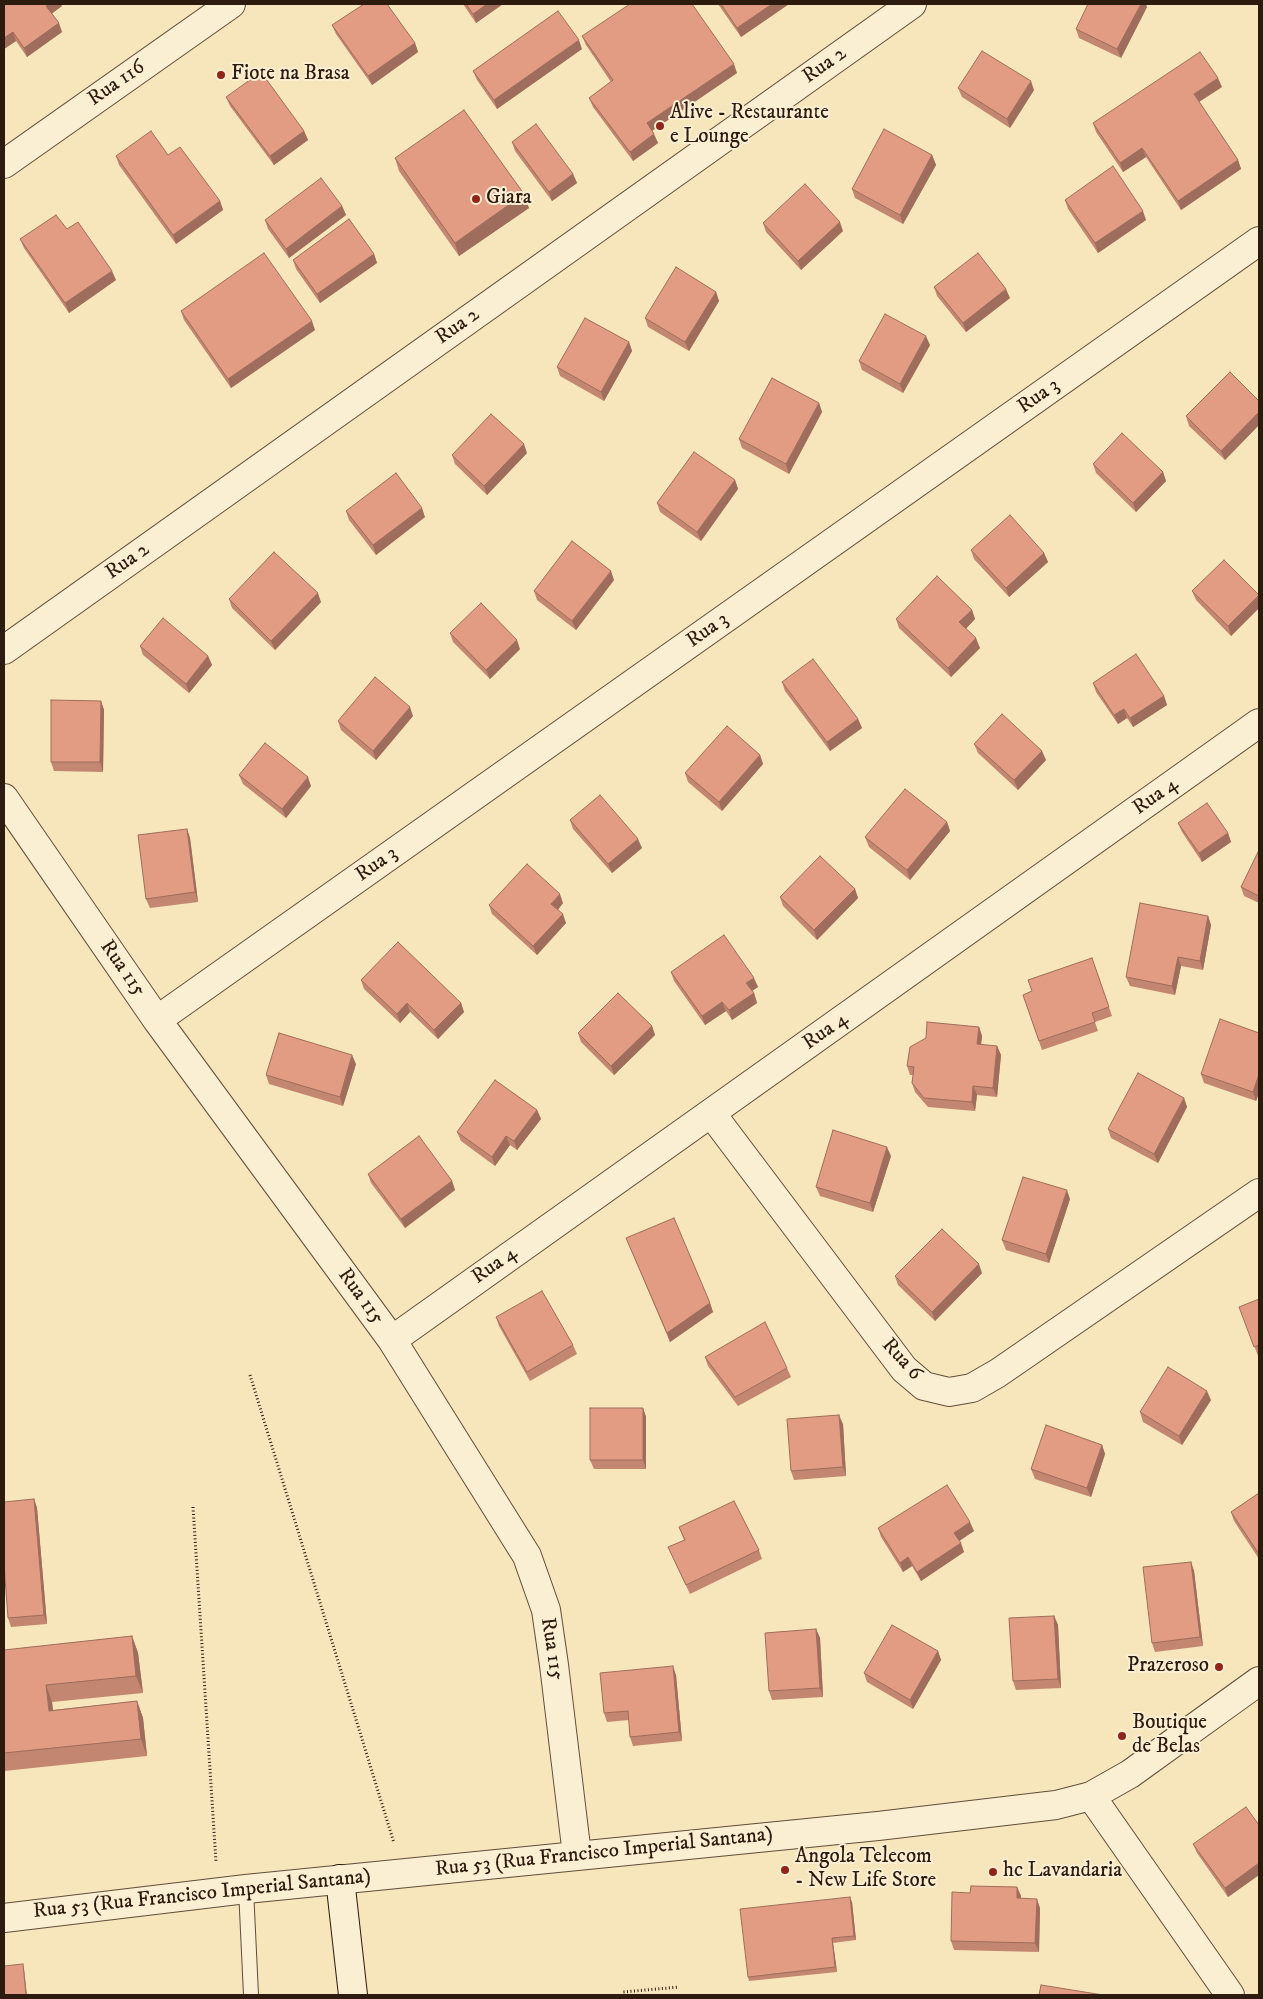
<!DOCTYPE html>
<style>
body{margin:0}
#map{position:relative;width:1263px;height:1999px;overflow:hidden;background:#f7e5bb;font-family:"IM FELL DW Pica",serif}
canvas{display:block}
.frame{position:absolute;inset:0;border:5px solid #2e1b0f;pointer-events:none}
</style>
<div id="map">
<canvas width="1263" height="1999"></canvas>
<div class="frame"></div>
</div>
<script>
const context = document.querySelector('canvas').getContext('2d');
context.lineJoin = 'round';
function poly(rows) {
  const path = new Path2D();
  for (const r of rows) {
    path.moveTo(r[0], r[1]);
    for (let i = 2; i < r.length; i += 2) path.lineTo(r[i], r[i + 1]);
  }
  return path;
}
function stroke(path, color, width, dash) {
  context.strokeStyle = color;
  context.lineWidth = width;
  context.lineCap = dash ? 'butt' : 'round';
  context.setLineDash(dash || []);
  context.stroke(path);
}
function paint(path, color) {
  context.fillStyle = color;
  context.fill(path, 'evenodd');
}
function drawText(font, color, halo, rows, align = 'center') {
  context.font = font + ' "IM FELL DW Pica",serif';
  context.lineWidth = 4;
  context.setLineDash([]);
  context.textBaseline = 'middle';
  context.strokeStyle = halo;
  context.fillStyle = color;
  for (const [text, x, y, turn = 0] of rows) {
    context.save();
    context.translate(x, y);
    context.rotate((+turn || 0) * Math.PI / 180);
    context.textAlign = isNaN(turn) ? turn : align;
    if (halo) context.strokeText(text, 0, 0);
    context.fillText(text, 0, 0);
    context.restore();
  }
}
const lane = poly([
 [246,1889,251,1995]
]);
const street = poly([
 [4,164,231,4],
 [4,650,912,4],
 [4,798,157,1020,392,1340,527,1556,546,1610,554,1665,577,1855],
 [157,1020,1259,241],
 [711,1113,904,1369,924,1386,949,1392,972,1388,998,1373,1259,1193],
 [392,1340,1259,723],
 [1091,1796,1230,1995],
 [4,1918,246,1889,878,1826,1056,1805,1091,1796,1130,1774,1259,1681]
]);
const secondary = poly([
 [340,1879,353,1995]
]);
stroke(lane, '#604e3a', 16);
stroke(street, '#604e3a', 30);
stroke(secondary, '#2e1b0f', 30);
stroke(poly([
 [250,1375,394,1843],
 [193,1507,216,1862],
 [623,1995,623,1992,679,1987]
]), '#2e1b0f', 3, [1, 2.5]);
stroke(lane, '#faeed3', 14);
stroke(street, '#faeed3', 28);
stroke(secondary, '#faeed3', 28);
paint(poly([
 [4,4,62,6,52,13,62,32,27,57,16,41,4,49],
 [463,4,503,4,476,23],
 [718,4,789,4,741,37],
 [1147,7,1121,58,1079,38,1076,29],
 [332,25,415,43,418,52,372,85,336,34],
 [582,36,737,73,652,131,658,143,633,161,593,107,589,98,611,82,586,45],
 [582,49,497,109,477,80,473,71],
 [1222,87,1199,102,1238,160,1241,169,1181,210,1146,157,1123,172,1096,132,1093,123],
 [958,88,1034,90,1010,128,962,97],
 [226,97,304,131,308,140,274,165,230,106],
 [512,142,573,174,577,183,552,201,515,151],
 [168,155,220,201,223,210,176,244,119,165,116,156],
 [932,155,936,165,903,224,855,198,852,189],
 [395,158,529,208,459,256,399,171],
 [1065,200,1146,220,1098,253,1068,209],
 [342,206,346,215,289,258,268,229,265,220],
 [763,223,843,231,801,270,766,232],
 [67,229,116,280,69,313,24,248,20,239],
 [374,254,377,263,320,303,296,269,293,260],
 [934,287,1010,298,966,332,937,296],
 [716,292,719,301,689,351,648,327,645,318],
 [181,311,315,330,231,388,184,320],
 [629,342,632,351,604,401,560,376,557,367],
 [930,345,903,393,862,370,859,361],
 [1259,401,1259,425,1225,460,1189,426,1186,416],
 [819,403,822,412,789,474,742,448,739,439],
 [527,453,487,495,455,464,452,455],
 [1093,464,1163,472,1166,481,1136,512,1096,473],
 [735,480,738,489,701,541,660,512,657,503],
 [346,511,425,517,376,555,349,520],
 [971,550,1044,553,1048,562,1009,597,974,559],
 [614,580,576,630,537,600,534,591],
 [1192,591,1259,595,1259,608,1231,636,1196,600],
 [229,599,321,602,275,650,232,608],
 [972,610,975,619,966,628,980,648,951,677,899,628,896,619],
 [450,633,520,649,490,679,453,642],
 [140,646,208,656,212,665,189,693,143,655],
 [782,682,858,719,862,728,830,751,785,691],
 [1093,683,1164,696,1167,705,1133,727,1127,718,1118,724,1096,692],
 [101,701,104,710,103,772,54,771,51,762],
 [413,716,376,760,341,730,338,721],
 [974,744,1046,760,1018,790,978,753],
 [760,755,763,764,722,811,688,782,685,773],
 [239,775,311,786,286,818,243,784],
 [570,820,642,848,612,873,573,829],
 [947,822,950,831,910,880,869,847,865,837],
 [1178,823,1228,833,1231,842,1202,862,1182,832],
 [187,829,190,838,198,902,150,908,146,899],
 [1259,850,1259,903,1244,896,1241,887],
 [855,889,858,898,817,940,783,906,780,897],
 [563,903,558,910,566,923,537,955,492,914,489,905],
 [1208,916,1211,925,1203,970,1181,966,1175,995,1130,986,1126,977],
 [1092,958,1112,1016,1095,1022,1098,1031,1042,1050,1023,995,1032,991],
 [671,972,758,987,752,991,754,993,757,1003,732,1020,726,1011,705,1025,674,981],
 [361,980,461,1003,464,1012,438,1039,410,1012,400,1023,364,989],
 [652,1026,655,1035,614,1075,581,1042,578,1033],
 [979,1027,982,1036,981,1045,997,1046,1001,1055,997,1097,977,1095,975,1111,928,1107,915,1092,912,1083,913,1075,910,1075,907,1066],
 [1259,1033,1259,1093,1256,1101,1204,1083,1201,1074],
 [356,1064,343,1106,269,1084,266,1075],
 [1184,1098,1187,1107,1158,1163,1111,1138,1108,1129],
 [537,1110,541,1119,517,1150,510,1145,495,1166,461,1141,457,1132],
 [891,1156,873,1212,820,1196,816,1187],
 [368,1174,452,1181,455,1190,405,1228,371,1183],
 [1070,1199,1049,1263,1006,1250,1002,1240],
 [626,1238,710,1303,713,1312,670,1342],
 [982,1273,935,1321,898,1285,895,1276],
 [1259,1299,1259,1355,1258,1356,1243,1316],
 [496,1317,573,1345,577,1354,530,1381,499,1326],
 [705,1357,787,1368,791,1377,738,1406,708,1366],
 [1211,1400,1182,1445,1143,1422,1140,1412],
 [643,1408,646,1417,646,1469,594,1469,590,1460],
 [843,1424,846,1476,794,1480,791,1471],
 [1102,1445,1105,1454,1091,1497,1035,1479,1031,1469],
 [1259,1493,1259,1559,1234,1521,1231,1512],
 [34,1499,37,1508,47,1624,11,1627,8,1618],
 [679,1527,759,1550,762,1559,690,1594,672,1556,668,1547,684,1540],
 [878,1528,974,1531,959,1540,964,1552,921,1581,912,1566,903,1572,881,1537],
 [1191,1562,1194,1571,1203,1646,1155,1652,1152,1643],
 [1054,1616,1058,1625,1061,1688,1016,1690,1013,1681],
 [816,1629,820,1638,823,1697,772,1700,769,1691],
 [132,1636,138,1653,143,1693,52,1702,53,1710,137,1701,143,1718,147,1756,4,1771,4,1650],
 [938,1651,941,1660,913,1709,867,1682,864,1673],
 [676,1675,682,1741,633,1746,630,1737,629,1720,607,1722,604,1713],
 [1259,1825,1259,1875,1228,1897,1197,1853,1193,1844],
 [1017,1887,1021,1896,1020,1898,1040,1908,1039,1952,954,1950,951,1941,970,1893],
 [852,1902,856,1940,833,1943,837,1972,749,1981,748,1977]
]), '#c28671');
paint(poly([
 [49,4,61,4,62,6,50,15,46,6],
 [487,4,503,4,476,23,473,14],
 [772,4,789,4,741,37,737,28],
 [1141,4,1146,4,1147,7,1121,58,1117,49],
 [59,23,62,32,27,57,24,48],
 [13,32,16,41,4,49,4,38],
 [579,40,582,49,497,109,494,100],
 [415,43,418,52,372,85,368,76],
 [734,64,737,73,650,132,647,123],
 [1218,78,1222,87,1197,103,1194,94],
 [1031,81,1034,90,1010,128,1007,119],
 [304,131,308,140,274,165,270,156],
 [654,134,658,143,633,161,630,152],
 [1142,148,1146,157,1123,172,1120,163],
 [932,155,936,165,903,224,900,215],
 [1238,160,1241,169,1181,210,1178,201],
 [573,174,577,183,552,201,549,192],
 [524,194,529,208,459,256,455,243],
 [220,201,223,210,176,244,173,235],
 [342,206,346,215,289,258,286,249],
 [1143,211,1146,220,1098,253,1095,243],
 [840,222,843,231,801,270,798,261],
 [374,254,377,263,320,303,317,294],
 [112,271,116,280,69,313,65,303],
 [1006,289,1010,298,966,332,963,323],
 [716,292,719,301,689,351,685,342],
 [312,321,315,330,231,388,228,379],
 [926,336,930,345,903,393,900,384],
 [629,342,632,351,604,401,601,392],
 [819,403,822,412,789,474,786,464],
 [1259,412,1259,425,1225,460,1221,451],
 [524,444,527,453,487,495,484,486],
 [1163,472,1166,481,1136,512,1133,503],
 [735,480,738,489,701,541,697,532],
 [422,508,425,517,376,555,373,545],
 [1044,553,1048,562,1009,597,1006,588],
 [611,571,614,580,576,630,572,621],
 [318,593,321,602,275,650,271,641],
 [1259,596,1259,608,1231,636,1228,626],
 [972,610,975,619,963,632,959,622],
 [976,638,980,648,951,677,948,668],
 [517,640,520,649,490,679,486,670],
 [208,656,212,665,189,693,186,684],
 [1164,696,1167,705,1133,727,1130,718],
 [101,701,104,710,103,772,100,762],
 [410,707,413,716,376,760,373,751],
 [1124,709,1127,718,1118,724,1114,715],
 [858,719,862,728,830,751,827,742],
 [1042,751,1046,760,1018,790,1014,780],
 [760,755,763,764,722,811,719,802],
 [308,777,311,786,286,818,282,809],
 [947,822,950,831,910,880,907,870],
 [187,829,190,838,198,902,195,892],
 [1228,833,1231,842,1202,862,1199,853],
 [638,839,642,848,612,873,608,864],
 [855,889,858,898,817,940,814,930],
 [560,894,563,903,555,913,551,904],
 [563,914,566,923,537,955,533,946],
 [1208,916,1211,925,1203,970,1200,961],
 [1178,957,1181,966,1175,995,1172,986],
 [754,978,758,987,750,992,746,983],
 [754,993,757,1003,732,1020,729,1010],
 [722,1002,726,1011,705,1025,702,1016],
 [407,1003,410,1012,400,1023,397,1014],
 [461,1003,464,1012,438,1039,434,1030],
 [652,1026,655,1035,614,1075,611,1066],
 [979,1027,982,1036,980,1053,977,1044],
 [997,1046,1001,1055,997,1097,993,1088],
 [352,1055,356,1064,343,1106,340,1097],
 [1259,1074,1259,1093,1256,1101,1253,1092],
 [973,1086,977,1095,975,1111,972,1102],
 [1184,1098,1187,1107,1158,1163,1154,1154],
 [537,1110,541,1119,517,1150,514,1141],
 [506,1136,510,1145,495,1166,492,1157],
 [887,1147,891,1156,873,1212,870,1203],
 [452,1181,455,1190,405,1228,401,1219],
 [1067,1190,1070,1199,1049,1263,1046,1254],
 [979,1264,982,1273,935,1321,932,1312],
 [710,1303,713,1312,670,1342,667,1333],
 [1207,1391,1211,1400,1182,1445,1179,1436],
 [643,1408,646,1417,646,1469,643,1460],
 [839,1415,843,1424,846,1476,843,1467],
 [1102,1445,1105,1454,1091,1497,1087,1488],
 [34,1499,37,1508,47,1624,44,1615],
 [970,1522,974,1531,958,1542,954,1533],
 [961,1543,964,1552,921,1581,917,1572],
 [908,1557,912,1566,903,1572,900,1563],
 [1191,1562,1194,1571,1203,1646,1200,1637],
 [1054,1616,1058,1625,1061,1688,1058,1679],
 [816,1629,820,1638,823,1697,820,1688],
 [132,1636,138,1653,143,1693,136,1676],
 [938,1651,941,1660,913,1709,910,1700],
 [673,1666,676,1675,682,1741,679,1732],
 [46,1685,52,1702,55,1728,49,1711],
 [137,1701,143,1718,147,1756,141,1739],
 [1259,1863,1259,1875,1228,1897,1225,1888],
 [1017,1887,1021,1896,1020,1908,1017,1898],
 [850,1897,852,1902,856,1940,854,1936],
 [1037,1899,1040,1908,1039,1952,1035,1943],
 [832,1938,833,1943,837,1972,835,1967],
 [23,1964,24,1969,27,1995,26,1995]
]), '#9e6d5c');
const building = poly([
 [4,4,49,4,46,6,59,23,24,48,13,32,4,38,4,4],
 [364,4,387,4,415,43,368,76,332,25,364,4],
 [466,4,487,4,473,14,466,4],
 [630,4,692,4,734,64,647,123,654,134,630,152,589,98,613,80,582,36,630,4],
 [721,4,772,4,737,28,721,4],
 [1088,4,1141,4,1117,49,1076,29,1088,4],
 [558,11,579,40,494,100,473,71,558,11],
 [982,51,1031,81,1007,119,958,88,982,51],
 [1200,52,1218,78,1194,94,1238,160,1178,201,1142,148,1120,163,1093,123,1200,52],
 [261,72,304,131,270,156,226,97,261,72],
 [464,110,524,194,455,243,395,158,464,110],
 [536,124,573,174,549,192,512,142,536,124],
 [884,129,932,155,900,215,852,189,884,129],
 [151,131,168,155,180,147,220,201,173,235,116,156,151,131],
 [1113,166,1143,211,1095,243,1065,200,1113,166],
 [321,178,342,206,286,249,265,220,321,178],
 [805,184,840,222,798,261,763,223,805,184],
 [56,215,67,229,78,222,112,271,65,303,20,239,56,215],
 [349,219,374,254,317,294,293,260,349,219],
 [264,253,312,321,228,379,181,311,264,253],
 [978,253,1006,289,963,323,934,287,978,253],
 [676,267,716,292,685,342,645,318,676,267],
 [885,314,926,336,900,384,859,361,885,314],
 [585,318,629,342,601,392,557,367,585,318],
 [1230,372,1259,401,1259,412,1221,451,1186,416,1230,372],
 [772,378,819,403,786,464,739,439,772,378],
 [491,414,524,444,484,486,452,455,491,414],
 [1122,433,1163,472,1133,503,1093,464,1122,433],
 [694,452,735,480,697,532,657,503,694,452],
 [396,473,422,508,373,545,346,511,396,473],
 [1010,515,1044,553,1006,588,971,550,1010,515],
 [572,541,611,571,572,621,534,591,572,541],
 [274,552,318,593,271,641,229,599,274,552],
 [1224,560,1259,595,1228,626,1192,591,1224,560],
 [937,576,972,610,959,622,976,638,948,668,896,619,937,576],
 [481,603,517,640,486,670,450,633,481,603],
 [163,618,208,656,186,684,140,646,163,618],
 [1136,654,1164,696,1130,718,1124,709,1114,715,1093,683,1136,654],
 [813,659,858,719,827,742,782,682,813,659],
 [375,677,410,707,373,751,338,721,375,677],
 [51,700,101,701,100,762,51,762,51,700],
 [1002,714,1042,751,1014,780,974,744,1002,714],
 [727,726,760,755,719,802,685,773,727,726],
 [265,743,308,777,282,809,239,775,265,743],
 [905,789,947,822,907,870,865,837,905,789],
 [600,795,638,839,608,864,570,820,600,795],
 [1207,803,1228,833,1199,853,1178,823,1207,803],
 [187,829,195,892,146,899,138,835,187,829],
 [1259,850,1259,896,1241,887,1259,850],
 [820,856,855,889,814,930,780,897,820,856],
 [527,864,560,894,551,904,563,914,533,946,489,905,527,864],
 [1140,903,1208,916,1200,961,1178,957,1172,986,1126,977,1140,903],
 [724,935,754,978,746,983,754,993,729,1010,722,1002,702,1016,671,972,724,935],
 [398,942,461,1003,434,1030,407,1003,397,1014,361,980,398,942],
 [1092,958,1109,1007,1092,1013,1095,1022,1039,1041,1023,995,1032,991,1028,980,1092,958],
 [618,993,652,1026,611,1066,578,1033,618,993],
 [1220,1019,1259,1033,1259,1074,1253,1092,1201,1074,1220,1019],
 [927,1022,979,1027,977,1044,997,1046,993,1088,973,1086,972,1102,924,1098,912,1083,914,1067,907,1066,910,1047,926,1038,927,1022],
 [279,1033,352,1055,340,1097,266,1075,279,1033],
 [1138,1073,1184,1098,1154,1154,1108,1129,1138,1073],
 [495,1080,537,1110,514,1141,506,1136,492,1157,457,1132,495,1080],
 [833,1130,887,1147,870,1203,816,1187,833,1130],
 [419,1136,452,1181,401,1219,368,1174,419,1136],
 [1023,1177,1067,1190,1046,1254,1002,1240,1023,1177],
 [674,1218,710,1303,667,1333,626,1238,674,1218],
 [942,1229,979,1264,932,1312,895,1276,942,1229],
 [542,1291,573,1345,527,1372,496,1317,542,1291],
 [1259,1299,1259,1345,1254,1347,1239,1307,1259,1299],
 [765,1322,787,1368,735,1397,705,1357,765,1322],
 [1168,1367,1207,1391,1179,1436,1140,1412,1168,1367],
 [590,1408,643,1408,643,1460,590,1460,590,1408],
 [839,1415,843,1467,791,1471,787,1419,839,1415],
 [1046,1425,1102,1445,1087,1488,1031,1469,1046,1425],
 [947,1485,970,1522,954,1533,961,1543,917,1572,908,1557,900,1563,878,1528,947,1485],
 [1259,1493,1259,1554,1231,1512,1259,1493],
 [34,1499,44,1615,8,1618,4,1565,4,1502,34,1499],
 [734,1501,759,1550,686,1585,668,1547,685,1540,679,1527,734,1501],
 [1191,1562,1200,1637,1152,1643,1143,1567,1191,1562],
 [1054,1616,1058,1679,1013,1681,1009,1618,1054,1616],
 [892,1625,938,1651,910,1700,864,1673,892,1625],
 [816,1629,820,1688,769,1691,765,1633,816,1629],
 [132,1636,136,1676,46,1685,49,1711,137,1701,141,1739,4,1753,4,1650,132,1636],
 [673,1666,679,1732,630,1737,628,1711,604,1713,600,1673,673,1666],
 [1246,1807,1259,1825,1259,1863,1225,1888,1193,1844,1246,1807],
 [971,1886,1017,1887,1017,1898,1037,1899,1035,1943,951,1941,952,1892,970,1893,971,1886],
 [850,1897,854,1936,832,1938,835,1967,748,1977,740,1909,850,1897],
 [23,1964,26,1995,4,1995,4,1966,23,1964],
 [1041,1985,1103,1995,1039,1995,1041,1985]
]);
paint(building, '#e29c83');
stroke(building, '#9e6d5c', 1);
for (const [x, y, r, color] of [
 [221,75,5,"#8f2418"],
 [660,126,5,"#8f2418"],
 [476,199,5,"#8f2418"],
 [1219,1667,5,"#8f2418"],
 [1122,1736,5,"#8f2418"],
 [785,1870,5,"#8f2418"],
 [993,1872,5,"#8f2418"]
]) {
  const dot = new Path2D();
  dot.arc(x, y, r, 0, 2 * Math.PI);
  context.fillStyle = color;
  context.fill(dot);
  stroke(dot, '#faeed3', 2);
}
drawText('21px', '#2e1b0f', '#faeed3', [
 ["Rua 2",825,66,-35],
 ["Rua 116",117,84,-35],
 ["Rua 2",458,327,-35],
 ["Rua 3",1039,397,-35],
 ["Rua 2",128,562,-35],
 ["Rua 3",708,631,-35],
 ["Rua 4",1156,797,-35],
 ["Rua 3",377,865,-35],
 ["Rua 115",122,969,55],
 ["Rua 4",826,1032,-35],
 ["Rua 4",495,1266,-35],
 ["Rua 115",360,1297,54],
 ["Rua 6",901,1360,48],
 ["Rua 115",551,1649,81],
 ["Rua 53 (Rua Francisco Imperial Santana)",604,1853,-6],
 ["Rua 53 (Rua Francisco Imperial Santana)",202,1895,-6]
]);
drawText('21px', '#2e1b0f', '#faeed3', [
 ["Fiote na Brasa",231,75],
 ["Alive - Restaurante",670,114],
 ["e Lounge",670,138],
 ["Giara",486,199],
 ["Prazeroso",1209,1667,"right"],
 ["Boutique",1132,1724],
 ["de Belas",1132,1748],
 ["Angola Telecom",795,1858],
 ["- New Life Store",795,1882],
 ["hc Lavandaria",1003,1872]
], 'left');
</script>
